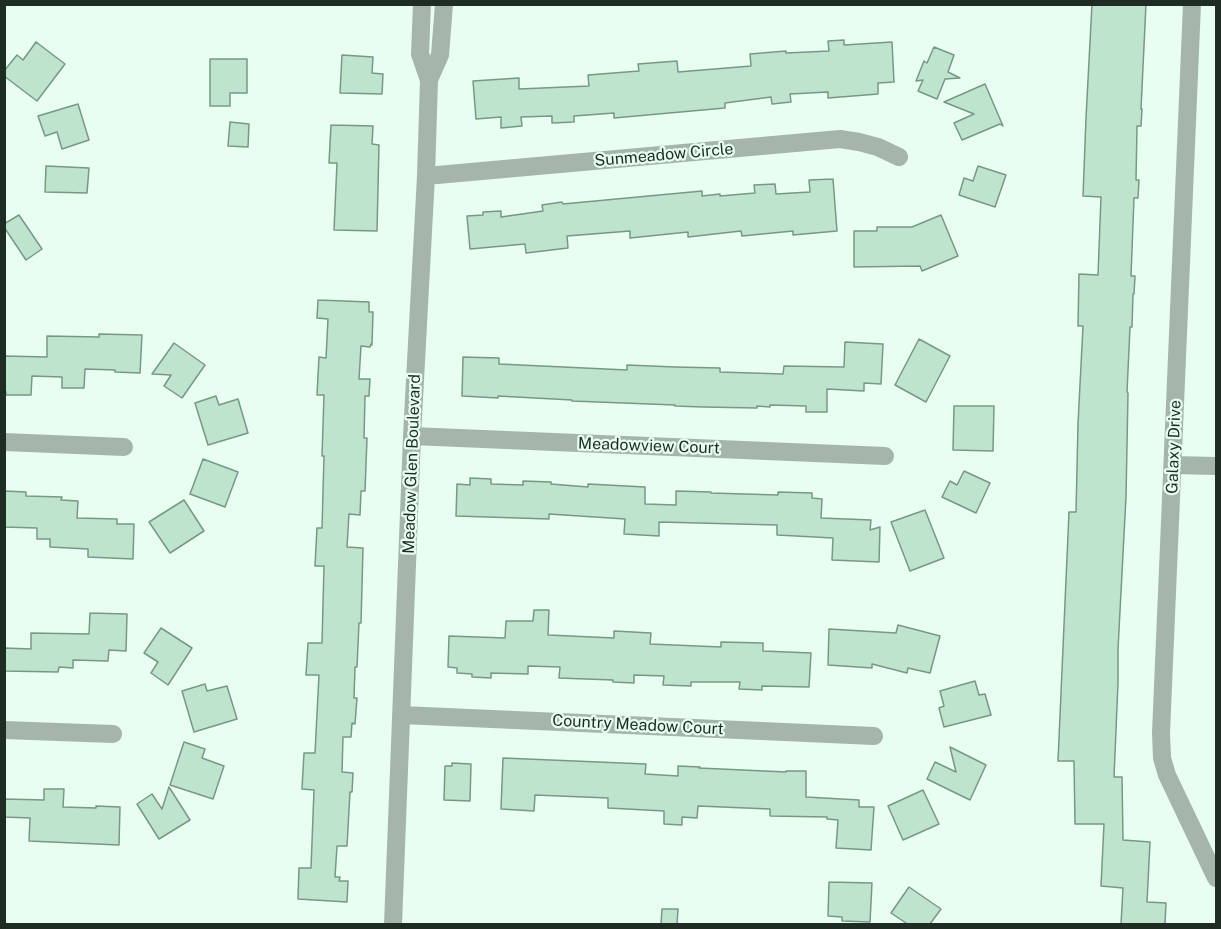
<!DOCTYPE html>
<style>
body{margin:0}
#map{position:relative;width:1221px;height:929px;overflow:hidden;background:#e8fef1;font-family:"Public Sans",sans-serif}
canvas{display:block}
.frame{position:absolute;inset:0;border:6px solid #1e2c24;pointer-events:none}
</style>
<div id="map">
<canvas width="1221" height="929"></canvas>
<div class="frame"></div>
</div>
<script>
const context = document.querySelector('canvas').getContext('2d');
context.lineJoin = 'round';
function paint(path, color) {
  context.fillStyle = color;
  context.fill(path, 'evenodd');
}
function poly(rows) {
  const path = new Path2D();
  for (const r of rows) {
    path.moveTo(r[0], r[1]);
    for (let i = 2; i < r.length; i += 2) path.lineTo(r[i], r[i + 1]);
  }
  return path;
}
function stroke(path, color, width, dash) {
  context.strokeStyle = color;
  context.lineWidth = width;
  context.lineCap = dash ? 'butt' : 'round';
  context.setLineDash(dash || []);
  context.stroke(path);
}
function drawText(font, color, halo, rows, align = 'center') {
  context.font = font + ' "Public Sans",sans-serif';
  context.lineWidth = 4.5;
  context.setLineDash([]);
  context.textBaseline = 'middle';
  context.strokeStyle = halo;
  context.fillStyle = color;
  for (const [text, x, y, turn = 0] of rows) {
    context.save();
    context.translate(x, y);
    context.rotate((+turn || 0) * Math.PI / 180);
    context.textAlign = isNaN(turn) ? turn : align;
    if (halo) context.strokeText(text, 0, 0);
    context.fillText(text, 0, 0);
    context.restore();
  }
}
const building = poly([
 [1092,4,1146,4,1141,109,1142,109,1141,126,1137,126,1136,180,1139,180,1138,198,1134,198,1131,276,1135,276,1134,294,1133,294,1132,327,1130,327,1127,392,1128,393,1126,497,1118,649,1118,683,1114,777,1122,777,1123,840,1150,842,1147,902,1166,903,1165,924,1121,924,1123,888,1101,886,1104,824,1075,824,1074,761,1058,761,1069,512,1076,512,1078,424,1083,326,1078,326,1079,274,1098,275,1101,197,1083,196,1086,118,1092,4],
 [844,40,844,45,892,42,894,82,878,83,878,94,828,98,828,92,790,94,791,102,772,104,771,97,725,103,725,108,614,118,614,113,574,116,574,122,552,123,552,116,521,117,522,126,501,128,501,117,476,119,473,81,519,78,519,89,589,86,588,75,639,71,638,64,677,61,678,72,751,66,750,54,786,51,786,53,829,51,828,41,844,40],
 [36,42,65,64,37,101,4,76,4,71,17,55,23,60,36,42],
 [934,47,954,55,948,72,960,78,945,79,937,99,918,91,923,80,916,81,924,61,927,63,934,47],
 [342,55,373,57,372,73,383,74,382,94,340,93,342,55],
 [210,59,247,59,247,93,230,93,230,106,210,106,210,59],
 [985,84,1003,126,1000,124,962,140,954,123,974,114,944,102,985,84],
 [78,104,89,140,62,149,57,132,45,136,38,116,78,104],
 [230,122,249,124,248,147,228,146,230,122],
 [331,125,373,126,372,144,379,145,377,231,334,230,337,163,329,163,331,125],
 [46,166,89,168,87,193,45,192,46,166],
 [978,166,1006,175,995,207,959,195,964,178,973,181,978,166],
 [833,179,837,231,793,235,793,231,742,236,741,231,688,237,688,232,630,238,630,231,567,236,568,248,526,253,525,244,470,249,467,216,483,215,483,212,501,211,501,217,543,211,542,205,562,202,563,204,702,191,702,196,720,194,720,196,755,193,754,185,775,184,776,194,810,192,809,180,833,179],
 [19,215,42,249,26,260,4,227,4,224,19,215],
 [941,215,958,256,922,271,920,266,854,267,854,231,877,231,877,227,912,227,941,215],
 [318,300,369,302,369,312,373,312,372,345,371,344,370,347,361,346,359,379,370,379,369,396,365,396,364,438,367,438,365,491,361,491,360,515,349,514,347,547,363,548,361,623,359,623,357,667,355,667,354,698,357,698,355,724,352,723,351,737,343,737,342,772,353,773,352,792,350,792,347,846,337,846,335,877,340,877,339,881,348,881,347,902,298,899,299,868,311,868,314,790,302,789,304,753,315,753,319,675,306,675,308,643,322,643,324,566,315,566,317,528,322,528,324,456,322,456,324,395,317,395,319,357,326,358,328,319,317,318,318,300],
 [99,334,142,335,140,373,115,372,115,370,85,369,84,388,62,388,62,377,32,376,31,395,6,395,6,392,4,392,4,356,47,357,47,336,99,337,99,334],
 [919,339,950,356,926,402,895,385,919,339],
 [845,342,883,344,881,384,864,383,864,391,827,389,827,412,806,412,806,406,770,405,770,407,757,406,757,408,703,407,675,406,675,405,572,401,572,400,498,396,498,398,462,396,463,357,499,358,499,364,627,370,627,365,675,367,720,368,720,372,783,374,784,366,844,367,845,342],
 [174,343,205,365,182,398,164,386,171,375,152,374,174,343],
 [216,396,219,405,238,399,248,433,208,445,195,403,216,396],
 [954,406,994,406,993,451,953,450,954,406],
 [203,459,238,472,225,507,190,494,203,459],
 [964,471,990,483,976,513,942,497,950,481,957,485,964,471],
 [470,478,491,479,491,484,523,485,523,481,551,482,551,484,588,487,588,484,645,487,645,504,676,505,676,491,711,492,711,493,778,495,778,492,812,493,812,498,822,499,821,518,871,520,870,530,880,527,879,562,832,560,833,538,777,535,777,525,659,522,659,536,624,534,625,519,549,514,549,519,456,516,457,484,470,485,470,478],
 [4,491,26,492,26,496,62,497,61,500,78,501,77,518,117,519,117,524,134,524,133,559,88,557,88,549,50,547,50,539,37,539,37,528,4,527,4,491],
 [184,500,204,531,170,553,149,522,184,500],
 [925,510,944,558,910,571,891,522,925,510],
 [534,610,549,610,548,635,614,638,614,631,651,633,650,644,721,647,721,642,763,643,763,651,811,653,809,687,762,686,762,690,739,689,740,682,691,682,691,686,663,685,664,676,634,675,634,683,613,682,613,680,559,678,560,667,528,666,528,674,491,673,491,678,472,677,472,674,457,673,457,668,448,667,449,636,505,638,506,621,533,621,534,610],
 [90,613,127,614,126,651,109,650,108,661,73,660,73,668,59,667,58,672,4,671,4,648,31,649,31,633,89,634,90,613],
 [898,625,940,636,930,673,908,668,907,673,872,664,872,668,828,665,829,629,896,633,898,625],
 [161,628,192,648,168,685,151,673,158,662,144,653,161,628],
 [975,681,979,695,985,694,991,715,944,727,939,708,944,706,940,691,975,681],
 [205,684,207,691,227,686,237,719,194,732,182,691,205,684],
 [184,742,205,749,202,758,224,766,213,799,170,785,184,742],
 [950,747,986,765,970,800,927,779,935,762,956,772,950,747],
 [503,758,646,764,645,774,678,776,678,766,700,767,699,768,786,772,786,771,806,771,806,797,859,800,859,807,874,807,871,850,836,848,838,820,827,819,827,817,770,816,770,809,698,806,697,818,682,817,682,825,664,824,664,811,608,808,608,798,535,795,534,811,501,809,503,758],
 [452,763,471,764,470,801,444,800,445,766,452,766,452,763],
 [169,787,190,820,159,839,137,804,152,794,162,809,169,787],
 [44,789,64,789,63,807,96,808,96,806,120,807,119,845,29,841,30,818,4,817,4,799,44,800,44,789],
 [923,790,939,824,903,840,888,806,923,790],
 [829,882,872,883,870,922,842,921,842,917,828,916,829,882],
 [909,887,941,909,930,924,905,924,906,923,891,913,909,887],
 [662,909,678,909,677,924,661,924,662,909]
]);
paint(building, '#bfe4ce');
stroke(building, '#769985', 1.5);
stroke(poly([
 [1192,4,1161,733,1162,758,1167,775,1216,878],
 [429,80,440,55,444,4],
 [426,176,840,139,859,142,878,147,899,157],
 [412,436,885,456],
 [4,442,124,447],
 [1173,465,1216,466],
 [402,715,874,736],
 [4,730,113,734],
 [393,924,412,436,426,176,429,80,420,54,422,4]
]), '#a5b5ac', 18);
drawText('16px', '#1e2c24', '#e8fef1', [
 ["Sunmeadow Circle",664,155,-5],
 ["Meadowview Court",649,446,2],
 ["Galaxy Drive",1174,447,-88],
 ["Meadow Glen Boulevard",412,464,-88],
 ["Country Meadow Court",638,725,3]
]);
</script>
